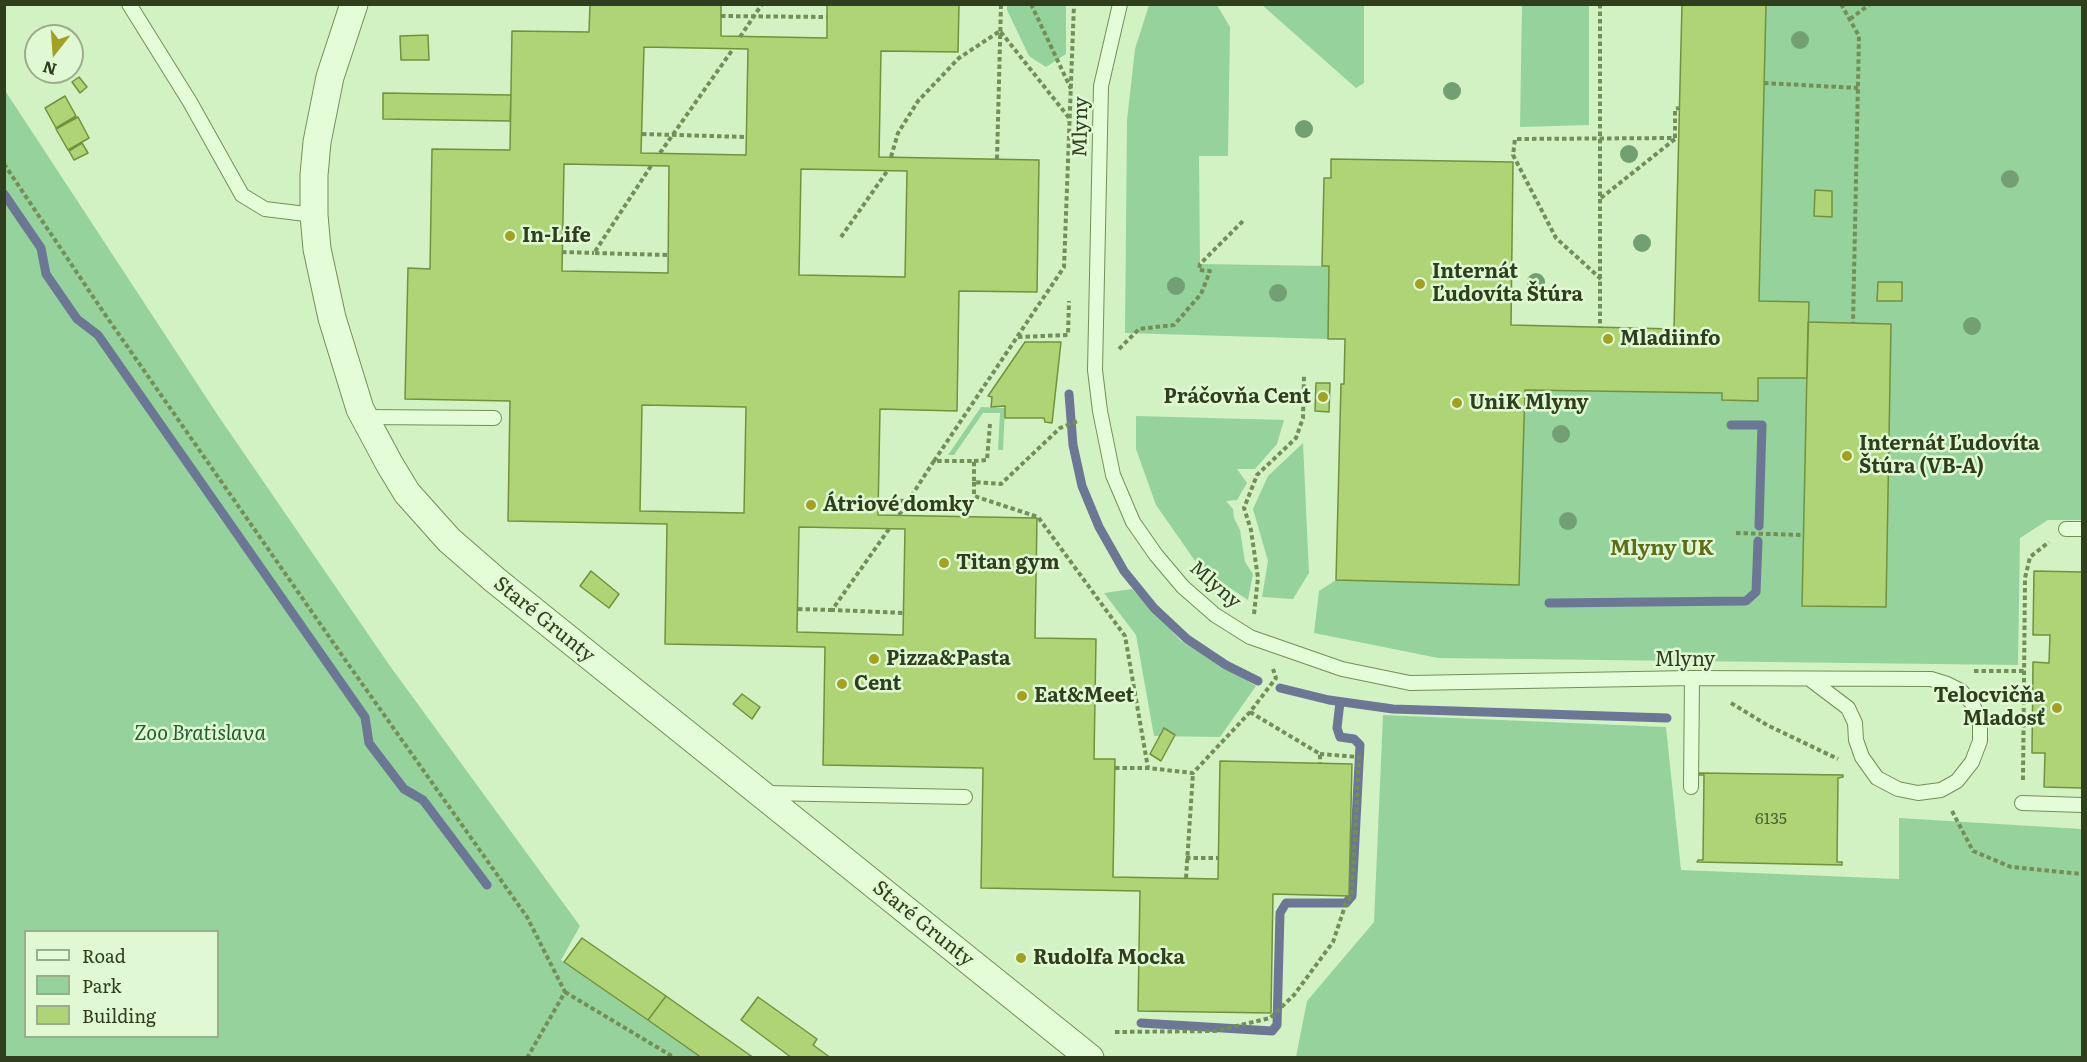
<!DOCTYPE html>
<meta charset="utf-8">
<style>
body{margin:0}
#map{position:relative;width:2087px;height:1062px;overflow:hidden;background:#d3f2c4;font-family:Literata,serif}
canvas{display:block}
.frame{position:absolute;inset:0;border:6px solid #2f3e1d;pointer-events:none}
.legend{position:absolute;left:24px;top:930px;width:195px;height:108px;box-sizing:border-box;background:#e0f9d4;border:2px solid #99ae8b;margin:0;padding:8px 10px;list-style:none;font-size:18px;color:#2f3e1d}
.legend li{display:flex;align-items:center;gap:12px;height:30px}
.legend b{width:30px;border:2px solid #99ae8b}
.north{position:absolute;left:24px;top:24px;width:60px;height:60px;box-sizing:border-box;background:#e0f9d4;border:2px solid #99ae8b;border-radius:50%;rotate:197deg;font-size:16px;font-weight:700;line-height:24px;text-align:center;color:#2f3e1d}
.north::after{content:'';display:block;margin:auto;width:21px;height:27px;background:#a4a022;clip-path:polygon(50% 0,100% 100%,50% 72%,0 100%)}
</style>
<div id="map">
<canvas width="2087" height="1062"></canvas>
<div class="frame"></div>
<ul class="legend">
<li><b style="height:8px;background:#e4fcd8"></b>Road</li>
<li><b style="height:16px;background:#96d29c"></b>Park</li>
<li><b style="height:16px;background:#afd476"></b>Building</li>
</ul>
<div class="north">N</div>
</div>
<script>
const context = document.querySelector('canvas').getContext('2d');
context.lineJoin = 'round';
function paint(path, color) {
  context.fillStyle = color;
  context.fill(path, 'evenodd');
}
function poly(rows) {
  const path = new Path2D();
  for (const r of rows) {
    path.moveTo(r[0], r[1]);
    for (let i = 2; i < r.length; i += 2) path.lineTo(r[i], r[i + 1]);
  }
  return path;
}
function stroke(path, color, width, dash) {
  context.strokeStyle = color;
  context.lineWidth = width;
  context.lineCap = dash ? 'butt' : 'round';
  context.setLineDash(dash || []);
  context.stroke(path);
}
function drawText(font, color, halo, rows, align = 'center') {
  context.font = font + ' Literata,serif';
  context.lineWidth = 5;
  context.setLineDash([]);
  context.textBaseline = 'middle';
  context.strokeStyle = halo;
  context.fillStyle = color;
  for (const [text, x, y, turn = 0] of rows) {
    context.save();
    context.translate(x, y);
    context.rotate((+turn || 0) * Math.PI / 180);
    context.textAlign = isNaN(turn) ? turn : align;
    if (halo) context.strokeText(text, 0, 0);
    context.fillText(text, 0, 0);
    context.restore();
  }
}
paint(poly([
 [1007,5,1066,5,1066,54,1046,67,1029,56,1007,10],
 [1149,5,1217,5,1230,27,1228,156,1199,156,1200,264,1329,266,1328,339,1125,333,1127,120,1135,49],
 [1262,5,1364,5,1364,83,1356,88],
 [1522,5,1589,5,1589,125,1520,127],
 [1766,5,2082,5,2082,520,2048,520,2020,538,2018,665,1438,658,1314,633,1319,591,1336,580,1519,585,1525,390,1722,393,1723,400,1744,400,1758,378,1807,378,1802,606,1886,607,1891,324,1808,322,1809,302,1759,301],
 [4,89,217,414,390,666,580,926,561,960,702,1057,5,1057],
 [26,932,218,932,218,1036,26,1036],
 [981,407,1005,408,1003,450,998,450,1000,413,983,413,954,455,948,455],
 [1136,416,1284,420,1277,444,1255,469,1237,469,1247,483,1237,500,1226,501,1233,509,1234,518,1240,530,1245,562,1253,574,1248,600,1200,568,1156,505,1136,449],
 [1303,443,1309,573,1293,599,1262,597,1268,561,1253,509,1268,476],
 [1132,589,1181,641,1256,686,1220,737,1154,736,1136,635,1104,593],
 [1383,715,1666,727,1681,870,1899,879,1899,818,2082,829,2082,1057,1296,1057,1307,1001,1374,922]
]), '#96d29c');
stroke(poly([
 [4,194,41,248,46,274,77,319,98,335,365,717,369,743,404,789,423,800,487,885],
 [1069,394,1073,445,1082,486,1099,527,1124,571,1154,608,1187,639,1226,665,1258,681],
 [1731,425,1762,425,1759,526],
 [1549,603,1746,601,1756,592,1758,541],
 [1280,688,1329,700,1393,709,1667,718],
 [1141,1023,1272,1031,1277,1025,1280,913,1286,903,1346,903,1352,896,1360,745,1354,739,1340,737,1337,728,1340,702]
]), '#6c7795', 9);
const building = poly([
 [590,4,721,4,721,36,827,38,827,4,959,4,958,52,881,51,879,157,1039,160,1037,292,959,291,957,411,880,409,878,515,1037,518,1035,638,1096,639,1094,759,1115,759,1113,877,1218,879,1220,761,1352,764,1349,896,1273,894,1271,1013,1138,1011,1140,891,981,888,983,768,823,765,825,647,665,644,667,524,508,521,510,401,405,399,408,268,430,269,432,149,510,150,512,31,589,32,590,4],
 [644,47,748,49,746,155,641,153,644,47],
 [564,164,669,166,668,273,562,271,564,164],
 [801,169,907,171,905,277,799,275,801,169],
 [642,405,746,407,744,513,640,511,642,405],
 [799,527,905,529,903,635,797,632,799,527],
 [1682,4,1766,4,1759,301,1809,302,1807,378,1758,378,1758,401,1722,400,1722,393,1525,390,1519,585,1336,580,1341,384,1344,384,1345,339,1328,339,1329,266,1322,266,1324,178,1331,178,1331,159,1513,162,1511,325,1674,329,1682,4],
 [428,35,429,60,401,60,400,36,428,35],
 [79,77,87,87,80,93,72,82,79,77],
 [383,93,511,95,510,121,383,119,383,93],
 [65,96,76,116,56,128,45,108,65,96],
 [78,117,89,138,68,150,56,129,78,117],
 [82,143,88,153,74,160,69,151,82,143],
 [1815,190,1832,191,1832,217,1814,216,1815,190],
 [1878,282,1902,282,1902,301,1877,301,1878,282],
 [1808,322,1891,324,1886,607,1802,606,1808,322],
 [1025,342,1061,342,1052,423,1045,422,1044,418,1005,418,1005,406,991,407,992,397,988,396,1025,342],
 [1316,383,1330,383,1329,412,1315,411,1316,383],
 [591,571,619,594,609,608,580,586,591,571],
 [2034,571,2082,572,2082,788,2044,787,2045,753,2032,753,2033,662,2049,663,2050,635,2033,635,2034,571],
 [742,694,760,707,752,719,733,704,742,694],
 [1164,728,1175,735,1161,761,1150,754,1164,728],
 [1699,773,1843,775,1843,777,1838,778,1837,862,1842,862,1842,865,1697,862,1698,860,1703,860,1704,775,1699,775,1699,773],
 [582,938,666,996,648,1020,564,962,582,938],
 [666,996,697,1018,754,1058,702,1058,648,1020,666,996],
 [758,997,817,1039,813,1045,831,1058,792,1058,741,1020,758,997]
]);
paint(building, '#afd476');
stroke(building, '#71913c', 1.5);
const lane = poly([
 [129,4,190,102,242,195,265,209,314,215],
 [1120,4,1101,86,1095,370,1100,411,1113,475,1133,522,1156,555,1183,587,1215,615,1250,637,1342,669,1410,683,1692,678,1931,679,1947,684,1961,691,1972,703,1980,721,1980,741,1972,762,1957,781,1941,790,1918,793,1898,789,1877,778,1862,757,1856,740,1855,723,1848,708,1811,680],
 [364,417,494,418],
 [2066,529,2082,529],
 [1691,787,1692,678],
 [766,793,965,797],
 [2022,803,2082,805]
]);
const street = poly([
 [354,4,330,77,317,142,314,175,314,215,317,249,332,318,360,409,390,465,407,493,449,540,495,580,1090,1058]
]);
stroke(lane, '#738f58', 16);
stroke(street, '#738f58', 29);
stroke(poly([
 [1031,4,1071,89],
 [1600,4,1600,327],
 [1841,4,1859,36,1853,323],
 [721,16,827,17],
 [1850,19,1870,4],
 [740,37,762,4],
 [1764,83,1858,88],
 [642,134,746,137],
 [1675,138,1675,109,1679,108],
 [660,153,733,49],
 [891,157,898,133,918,101,959,58,1000,31,1070,119],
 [997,159,1001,4],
 [4,164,104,313,346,661,527,917,565,992,527,1058],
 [651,166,594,253,668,255],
 [1601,198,1675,139],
 [841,237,888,170],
 [562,252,594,253],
 [1601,279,1556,238,1513,155,1515,139,1675,138],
 [1018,337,1068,335,1069,301],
 [1119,349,1139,329,1174,325,1201,294,1210,271,1199,270,1200,264,1244,220],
 [934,461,1064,267,1074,4],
 [974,461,987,460,990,424],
 [974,482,974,496,1038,517,1125,636,1148,768],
 [878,500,908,501],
 [899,515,934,461,974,461,974,482,1001,484,1060,428,1078,421],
 [889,529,832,610,904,613],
 [1736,533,1804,535],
 [798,609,832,610],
 [1254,614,1258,578,1251,530,1244,508,1257,475,1296,438,1303,418,1304,376],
 [1974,671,2024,671],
 [1731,703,1767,725,1838,759],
 [1250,712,1320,754,1320,763],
 [1115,768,1148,768,1193,773,1250,712,1276,678,1273,669],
 [2023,780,2025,578,2030,557,2049,542],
 [1952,811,1973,851,2011,867,2082,874],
 [1186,858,1219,858],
 [1186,878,1193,773],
 [565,992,675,1058],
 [1115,1032,1215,1031,1270,1018,1294,995,1333,942,1346,903,1352,896,1359,757,1320,754]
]), '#738f58', 4, [4.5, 3]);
stroke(lane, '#e4fcd8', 14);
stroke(street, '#e4fcd8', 27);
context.fillStyle = '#72a072';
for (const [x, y] of [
 [1800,40],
 [1452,91],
 [1304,129],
 [1629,154],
 [2010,179],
 [1642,243],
 [1536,282],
 [1176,286],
 [1278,293],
 [1972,326],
 [1561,434],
 [1568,521]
]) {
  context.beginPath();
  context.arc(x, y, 9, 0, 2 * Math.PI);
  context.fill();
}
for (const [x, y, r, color] of [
 [510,236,6,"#a4a022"],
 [1420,284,6,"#a4a022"],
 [1608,339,6,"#a4a022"],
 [1323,397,6,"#a4a022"],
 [1457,403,6,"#a4a022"],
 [1847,456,6,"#a4a022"],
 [811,505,6,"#a4a022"],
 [944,563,6,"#a4a022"],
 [874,659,6,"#a4a022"],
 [842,684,6,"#a4a022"],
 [1022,696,6,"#a4a022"],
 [2057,708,6,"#a4a022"],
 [1021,958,6,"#a4a022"]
]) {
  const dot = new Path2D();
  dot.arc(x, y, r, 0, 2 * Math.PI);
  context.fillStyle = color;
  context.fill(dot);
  stroke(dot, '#e0f9d4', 2);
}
drawText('16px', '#4f6433', null, [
 ["6135",1771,819]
]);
drawText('20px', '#2f3e1d', '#e0f9d4', [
 ["Mlyny",1081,127,-89],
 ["Mlyny",1215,585,41],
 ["Staré Grunty",544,620,39],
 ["Mlyny",1685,660],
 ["Staré Grunty",923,924,39]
]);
drawText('bold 20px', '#2f3e1d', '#e0f9d4', [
 ["In-Life",522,236],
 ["Internát",1432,272],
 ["Ľudovíta Štúra",1432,295],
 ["Mladiinfo",1620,339],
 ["Práčovňa Cent",1311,397,"right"],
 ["UniK Mlyny",1469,403],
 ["Internát Ľudovíta",1859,444],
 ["Štúra (VB-A)",1859,467],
 ["Átriové domky",823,505],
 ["Titan gym",956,563],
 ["Pizza&Pasta",886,659],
 ["Cent",854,684],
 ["Eat&Meet",1034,696],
 ["Telocvičňa",2045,696,"right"],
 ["Mladosť",2045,719,"right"],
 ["Rudolfa Mocka",1033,958]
], 'left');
drawText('italic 20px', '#225c2f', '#e0f9d4', [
 ["Zoo Bratislava",200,734]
]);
drawText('bold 21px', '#5f6e19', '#e0f9d4', [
 ["Mlyny UK",1662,549]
]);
</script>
